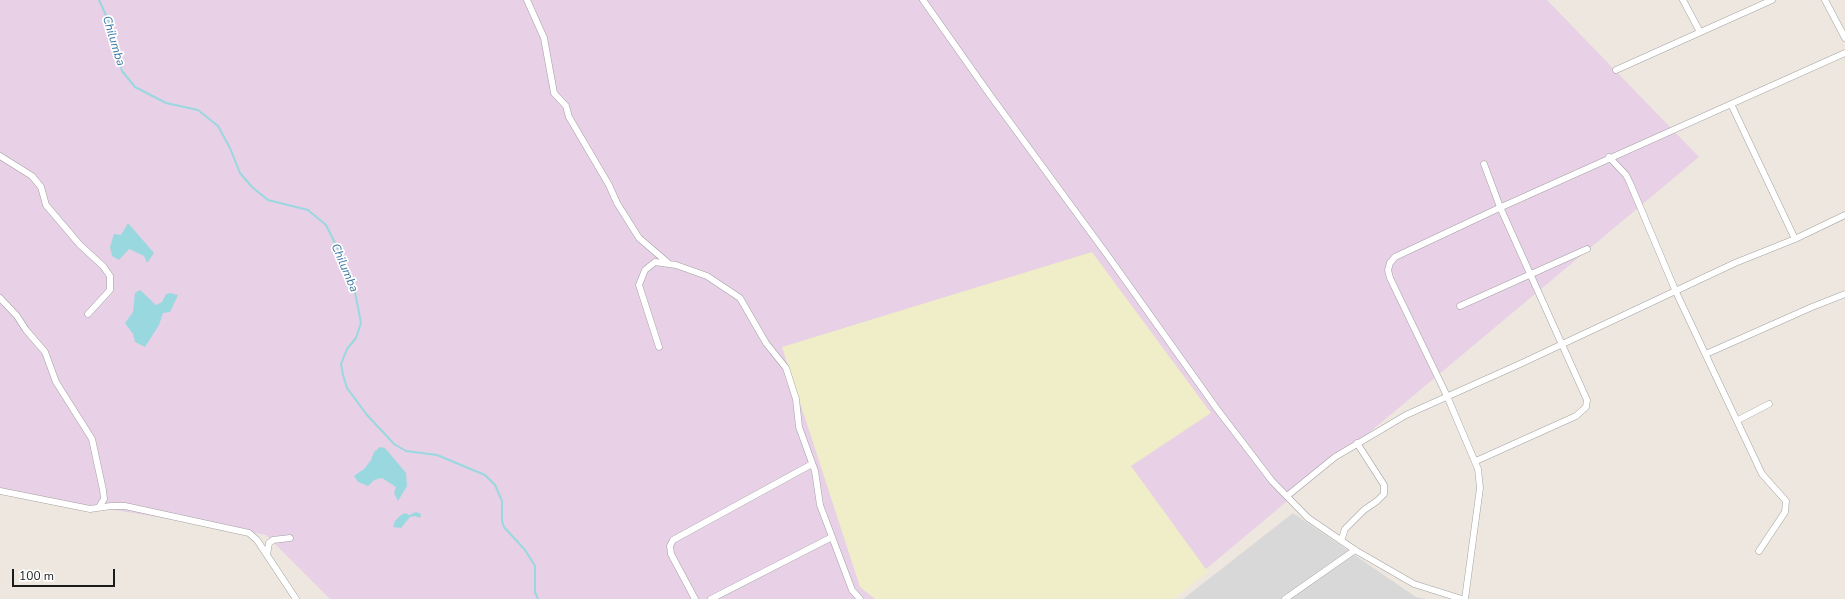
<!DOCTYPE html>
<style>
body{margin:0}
#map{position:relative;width:1845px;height:599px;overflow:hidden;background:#eee7df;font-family:"Nunito Sans",sans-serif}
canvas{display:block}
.scale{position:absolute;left:12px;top:569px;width:103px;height:18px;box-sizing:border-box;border:2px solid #1b1b1b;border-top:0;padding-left:5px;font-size:12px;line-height:14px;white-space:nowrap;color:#1b1b1b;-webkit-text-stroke:3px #fff;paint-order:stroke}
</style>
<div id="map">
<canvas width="1845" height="599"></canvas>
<div class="scale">100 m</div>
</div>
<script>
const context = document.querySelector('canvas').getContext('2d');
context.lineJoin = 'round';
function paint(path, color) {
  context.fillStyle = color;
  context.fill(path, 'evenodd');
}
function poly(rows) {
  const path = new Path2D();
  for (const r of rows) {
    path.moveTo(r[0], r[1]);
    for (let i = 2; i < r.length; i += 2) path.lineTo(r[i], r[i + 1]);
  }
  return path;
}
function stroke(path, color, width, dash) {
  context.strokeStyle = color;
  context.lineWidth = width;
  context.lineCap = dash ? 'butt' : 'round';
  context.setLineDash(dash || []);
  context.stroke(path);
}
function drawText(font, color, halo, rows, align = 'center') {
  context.font = font + ' "Nunito Sans",sans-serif';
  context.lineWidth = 3.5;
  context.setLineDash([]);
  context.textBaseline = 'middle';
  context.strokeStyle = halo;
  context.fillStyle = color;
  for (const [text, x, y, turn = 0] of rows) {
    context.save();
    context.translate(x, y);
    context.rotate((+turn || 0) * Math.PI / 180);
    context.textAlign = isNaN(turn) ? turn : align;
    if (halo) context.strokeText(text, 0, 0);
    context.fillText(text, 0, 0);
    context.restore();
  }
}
paint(poly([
 [1293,513,1416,597,1426,599,1183,599]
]), '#d9d8d8');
paint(poly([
 [0,0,1547,0,1699,157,1170,599,330,599,266,535,0,491]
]), '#e8d0e6');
paint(poly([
 [1092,252,1211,413,1131,466,1208,572,1173,599,875,599,860,587,782,347]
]), '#efeec8');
paint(poly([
 [128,223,154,253,147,263,144,256,129,249,119,260,112,256,110,247,114,234,121,235],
 [140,290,156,305,162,302,166,294,170,293,178,295,170,312,163,313,159,325,145,347,135,342,133,334,125,323,133,312,135,293],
 [380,447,385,448,406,473,407,486,398,501,394,493,396,487,382,478,374,480,368,486,358,482,354,476,364,469,371,460,374,452],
 [416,512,421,514,420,518,415,516,410,517,401,528,393,527,395,521,401,515,405,513,409,515]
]), '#9ad8e0');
stroke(poly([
 [99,0,109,22,122,71,135,87,166,103,198,110,218,126,230,148,240,173,252,187,268,200,308,210,326,225,343,259,355,292,361,323,356,338,347,349,341,364,343,375,347,388,367,415,394,444,406,451,437,455,485,475,495,485,502,501,502,521,504,527,525,550,535,566,535,592,538,599]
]), '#9ad8e0', 2);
const minor = poly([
 [527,0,544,38,554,93,566,106,569,117,609,185,617,203,639,238,667,262],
 [923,0,990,95,1108,256,1217,409,1272,481,1308,518,1355,550,1414,584,1462,599],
 [1683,0,1700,32],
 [1825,0,1845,38],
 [1616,70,1772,0],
 [1731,104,1795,239],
 [0,156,32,176,41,187,46,205,80,245,103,266,110,276,110,290,88,314],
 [1609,157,1626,175,1630,183,1676,292,1762,474,1786,501,1785,512,1759,551],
 [0,298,17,316,26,330,45,352,56,382,92,439,103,490,104,499,99,507],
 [1460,306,1587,249],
 [659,347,639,285,645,270,655,262,676,265,707,276,740,298,766,343,786,368,796,399,799,427,815,471,820,505,852,590,860,599],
 [1706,354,1812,307,1845,294],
 [1738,420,1769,404],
 [1476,461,1576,416,1586,407,1587,400,1500,207,1484,164],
 [0,491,90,509,111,506,125,506,249,533,257,540,296,599],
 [1287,496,1335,457,1406,415,1520,364,1735,263,1795,239,1845,215],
 [1341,541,1345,529,1364,510,1377,501,1384,494,1384,485,1357,443],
 [267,555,269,543,273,540,290,538],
 [695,599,671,554,670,546,673,540,812,464],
 [711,599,832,537],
 [1285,599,1355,550],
 [1465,599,1480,488,1478,469,1447,396,1390,278,1388,270,1390,263,1395,257,1497,209,1845,53]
]);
stroke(minor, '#a2a2a2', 7);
stroke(minor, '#fff', 6);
drawText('italic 12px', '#3b79a2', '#fff', [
 ["Chilumba",113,41,73],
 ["Chilumba",344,268,67]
]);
</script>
